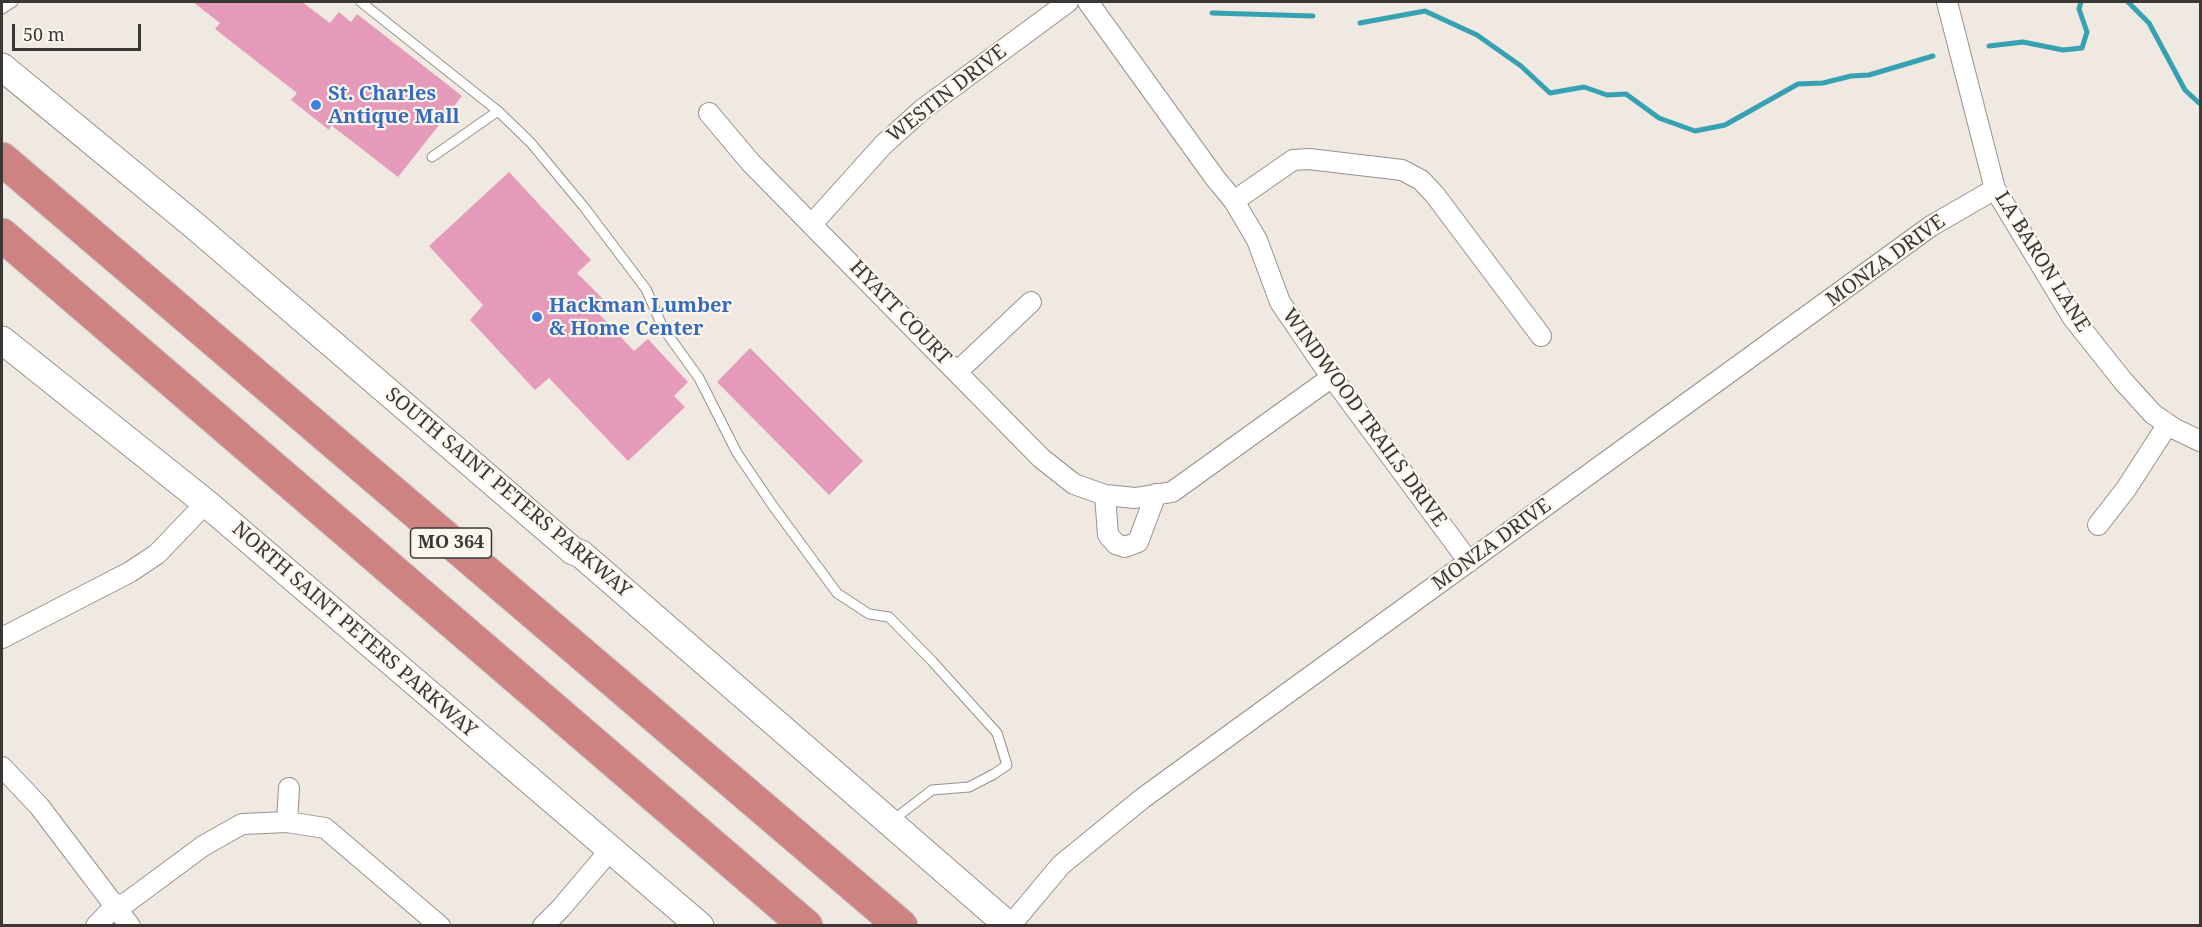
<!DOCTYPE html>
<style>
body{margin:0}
#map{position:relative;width:2202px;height:927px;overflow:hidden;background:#efe9e2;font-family:"Noto Serif",serif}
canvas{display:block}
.frame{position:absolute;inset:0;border:3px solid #3a3835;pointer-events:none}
.scale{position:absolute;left:12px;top:24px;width:129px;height:27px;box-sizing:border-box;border:3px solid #3a3835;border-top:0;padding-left:8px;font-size:18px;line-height:21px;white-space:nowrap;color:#3a3835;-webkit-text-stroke:4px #fdf6ef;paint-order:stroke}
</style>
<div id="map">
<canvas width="2202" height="927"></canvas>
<div class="frame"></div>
<div class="scale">50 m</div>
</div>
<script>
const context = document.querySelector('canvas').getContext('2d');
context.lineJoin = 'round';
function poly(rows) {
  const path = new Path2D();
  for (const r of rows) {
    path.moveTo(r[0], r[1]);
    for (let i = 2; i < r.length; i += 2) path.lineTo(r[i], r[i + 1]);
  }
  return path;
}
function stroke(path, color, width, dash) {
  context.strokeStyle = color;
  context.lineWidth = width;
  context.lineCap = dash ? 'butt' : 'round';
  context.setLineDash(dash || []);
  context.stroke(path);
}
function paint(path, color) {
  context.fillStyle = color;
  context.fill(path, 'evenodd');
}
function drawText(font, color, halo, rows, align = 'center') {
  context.font = font + ' "Noto Serif",serif';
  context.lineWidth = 4.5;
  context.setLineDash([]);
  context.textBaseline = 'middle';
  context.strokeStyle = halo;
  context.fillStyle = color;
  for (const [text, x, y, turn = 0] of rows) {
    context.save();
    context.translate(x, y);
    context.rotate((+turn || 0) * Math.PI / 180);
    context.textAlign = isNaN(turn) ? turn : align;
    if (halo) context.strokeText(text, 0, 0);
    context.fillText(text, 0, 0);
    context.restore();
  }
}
stroke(poly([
 [2128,2,2149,23,2185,90,2199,103,2200,102],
 [1212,13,1313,16],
 [1360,23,1425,11,1477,35,1521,66,1550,93,1584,87,1607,95,1626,94,1659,118,1695,131,1725,125,1798,84,1823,83,1851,76,1869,75,1933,56],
 [1989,46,2023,42,2063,50,2082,48,2087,32,2079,9,2081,2]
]), '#36a1b1', 5);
paint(poly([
 [193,2,302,2,330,23,339,12,351,22,357,14,462,96,398,177,331,125,329,130,291,100,297,93,215,29,220,23],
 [509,172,591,260,577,273,609,305,599,314,634,351,648,339,688,382,674,396,685,407,628,461,549,378,535,390,470,320,483,305,429,246],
 [750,348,863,461,829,495,717,382]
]), '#e69ab9');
const lane = poly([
 [361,2,498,111],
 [2,9,13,2],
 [432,157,498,111,531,143,584,207,646,289,663,328,699,378,737,453,773,506,837,593,869,614,889,617,932,661,997,733,1007,765,994,774,969,787,932,790,893,820]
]);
const street = poly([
 [1088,2,1215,178,1234,201,1257,240,1280,302,1323,365,1469,562],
 [1947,2,1995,189,2073,318,2123,381,2153,414,2175,429,2200,441],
 [709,113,751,163,1041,458,1074,484,1105,495,1135,498,1172,492,1332,377],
 [1234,201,1293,160,1309,159,1402,170,1421,180,1435,195,1541,336],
 [812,224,883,145,923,109,1068,2],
 [957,372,1031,302],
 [1105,495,1108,535,1116,544,1125,547,1138,542,1156,494],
 [2098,525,2126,489,2168,424],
 [2,638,130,572,157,554,206,503],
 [2,767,39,806,130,926],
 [287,822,289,788],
 [96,926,115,906,126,903,203,846,242,824,287,822,325,828,440,926],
 [543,926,561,908,611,849],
 [1010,926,1061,865,1143,798,1931,226,1995,189]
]);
const secondary = poly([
 [2,67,195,226,573,551,581,554,1009,926],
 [2,340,206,503,700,926]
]);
const highway = poly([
 [2,159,901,926],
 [2,235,806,926]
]);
stroke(lane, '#97918b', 11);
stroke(street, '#97918b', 22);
stroke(secondary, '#97918b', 29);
stroke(highway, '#c8c7c6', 35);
stroke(lane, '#fff', 9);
stroke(street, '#fff', 20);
stroke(secondary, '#fff', 27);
stroke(highway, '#cf8282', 33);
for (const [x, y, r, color] of [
 [316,105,6,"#3f7fe0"],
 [537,317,6,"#3f7fe0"]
]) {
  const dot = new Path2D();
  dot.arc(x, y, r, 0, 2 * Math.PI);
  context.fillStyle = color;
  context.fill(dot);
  stroke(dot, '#fdf6ef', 2);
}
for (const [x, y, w] of [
 [451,543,81]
]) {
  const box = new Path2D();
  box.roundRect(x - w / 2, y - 15, w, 30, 4.5);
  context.fillStyle = '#fdf6ef';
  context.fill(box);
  stroke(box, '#3a3835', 1.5);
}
drawText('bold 18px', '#3a3835', null, [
 ["MO 364",451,543]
]);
drawText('bold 20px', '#366cbe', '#fdf6ef', [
 ["St. Charles",328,94],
 ["Antique Mall",328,117],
 ["Hackman Lumber",549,306],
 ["& Home Center",549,329]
], 'left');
drawText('20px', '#3a3835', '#fdf6ef', [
 ["WESTIN DRIVE",947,94,-38],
 ["MONZA DRIVE",1886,261,-36],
 ["LA BARON LANE",2042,262,58],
 ["HYATT COURT",900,313,46],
 ["WINDWOOD TRAILS DRIVE",1364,418,54],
 ["SOUTH SAINT PETERS PARKWAY",508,493,40],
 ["MONZA DRIVE",1492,545,-36],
 ["NORTH SAINT PETERS PARKWAY",354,630,41]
]);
</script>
